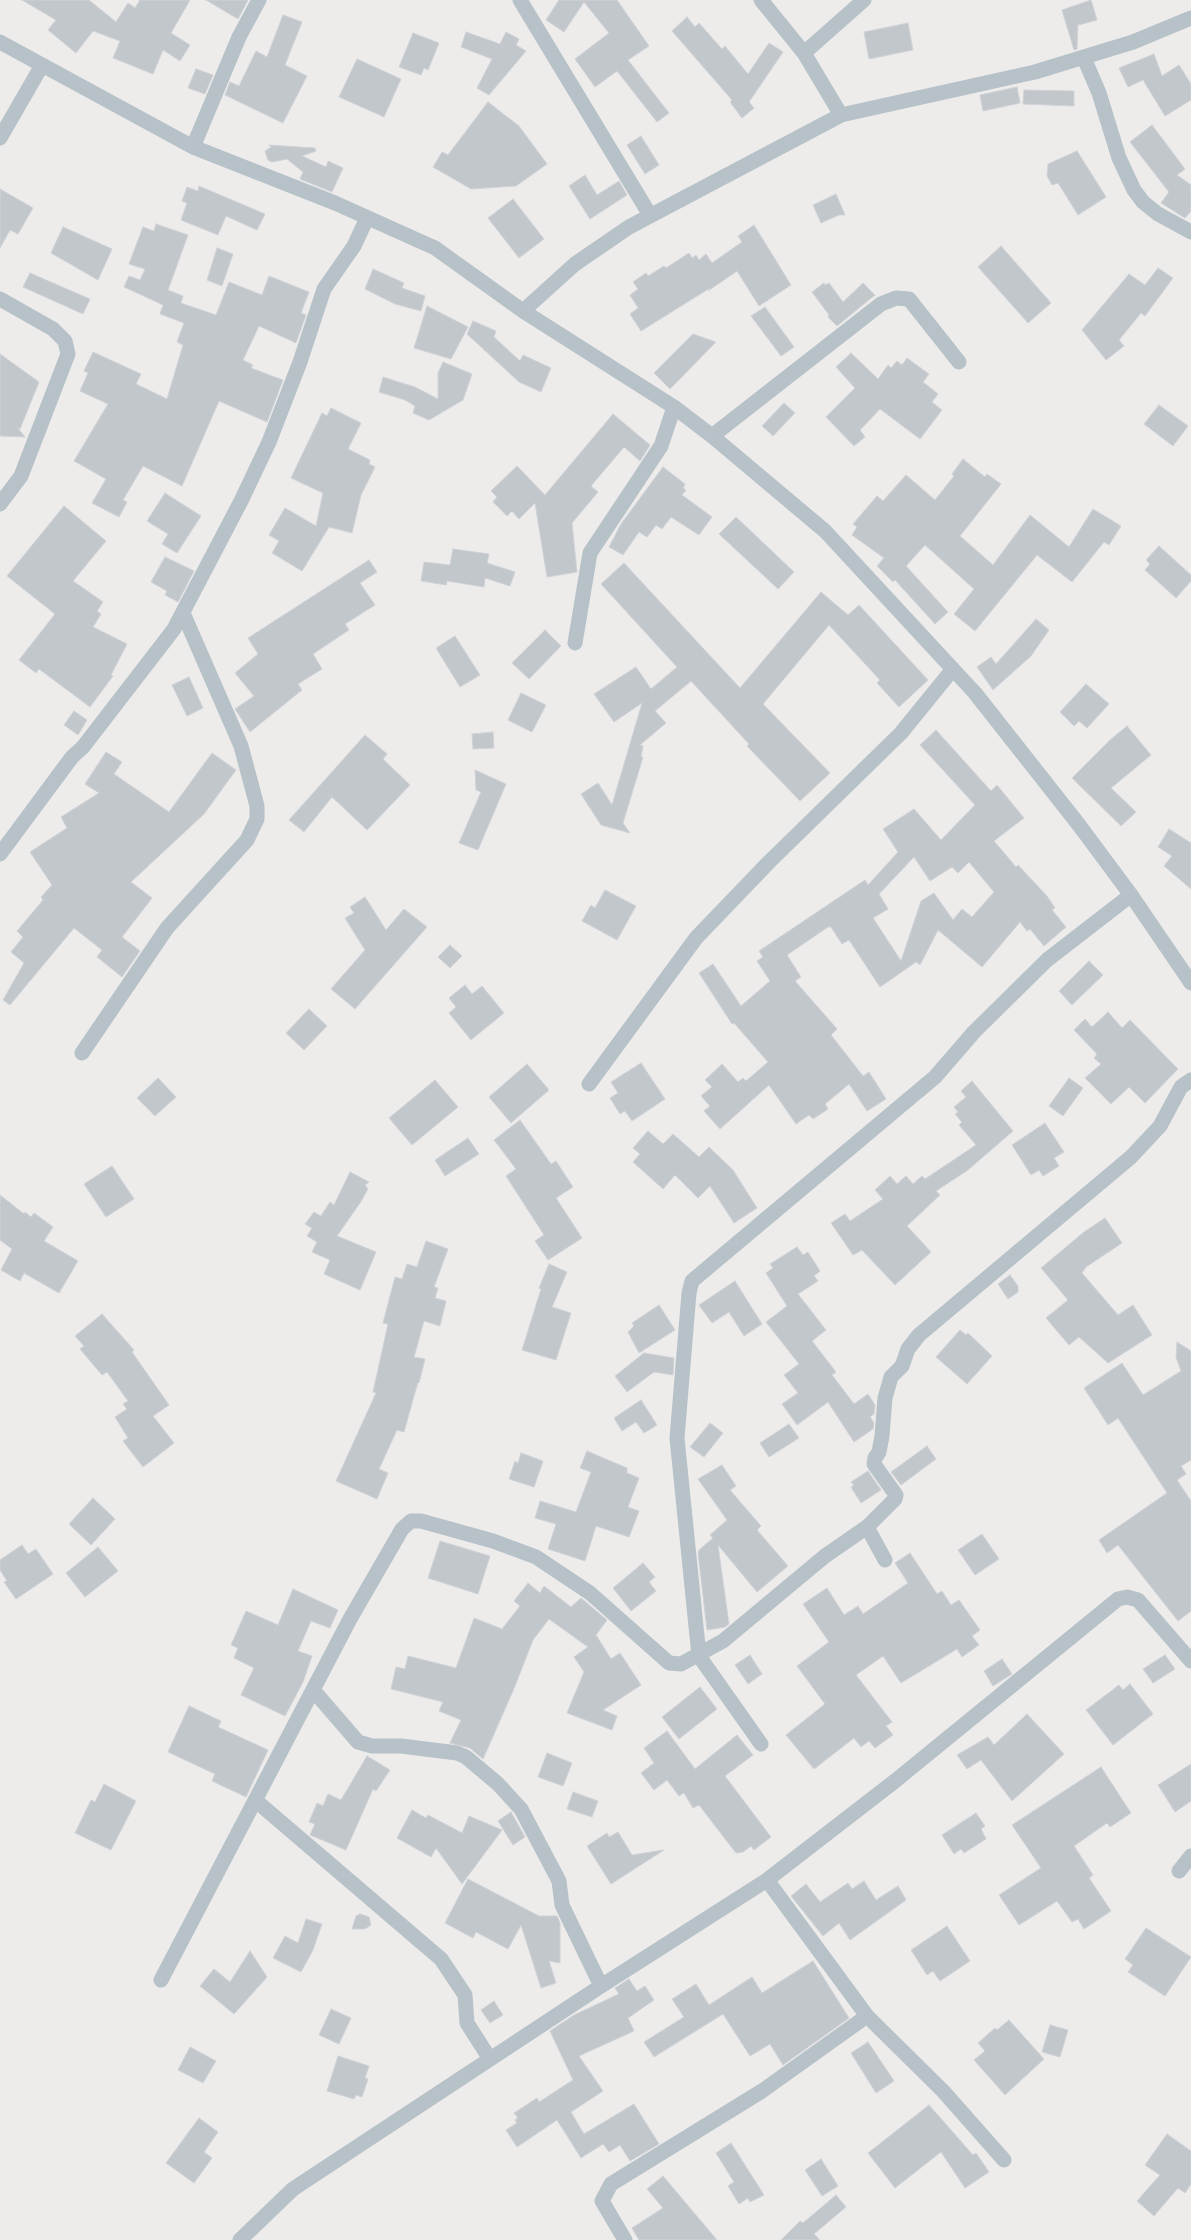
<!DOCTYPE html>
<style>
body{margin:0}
canvas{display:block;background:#eeebeb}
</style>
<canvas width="1191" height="2240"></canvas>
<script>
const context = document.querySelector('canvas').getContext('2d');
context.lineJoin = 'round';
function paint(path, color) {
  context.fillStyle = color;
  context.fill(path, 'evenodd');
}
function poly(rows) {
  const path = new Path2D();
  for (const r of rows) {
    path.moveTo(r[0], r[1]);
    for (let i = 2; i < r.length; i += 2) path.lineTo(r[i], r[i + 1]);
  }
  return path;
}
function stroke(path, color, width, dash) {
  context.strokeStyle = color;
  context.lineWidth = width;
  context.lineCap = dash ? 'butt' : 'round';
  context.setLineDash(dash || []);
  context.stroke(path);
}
const building = poly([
 [22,0,89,0,116,22,128,3,135,8,140,0,190,0,171,33,190,45,180,61,163,50,153,74,113,58,120,41,93,31,76,53,48,30,56,20,22,0],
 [206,0,248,0,238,19,206,0],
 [559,0,617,0,649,46,628,60,669,113,657,122,617,71,595,87,575,59,609,33,584,2,564,32,546,20,559,0],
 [1091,0,1097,20,1079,25,1078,23,1077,49,1074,50,1062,10,1091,0],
 [283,15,302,22,285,65,307,76,283,123,225,95,230,82,239,86,256,51,267,57,283,15],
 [687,17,695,27,699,23,722,49,725,46,748,74,769,43,783,52,749,102,754,108,742,118,730,102,732,100,672,31,687,17],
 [908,23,913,50,869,59,864,32,908,23],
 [466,32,500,44,506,32,519,39,516,45,526,51,489,95,477,88,492,59,461,47,466,32],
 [413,33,439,43,428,70,424,68,421,75,399,67,413,33],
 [1154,54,1162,76,1179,65,1191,84,1191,100,1165,116,1143,80,1128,87,1119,68,1154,54],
 [357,59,401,79,384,117,339,97,357,59],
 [196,69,213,75,205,94,188,88,196,69],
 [1017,87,1020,103,983,111,980,95,1017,87],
 [1024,90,1074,91,1074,106,1023,104,1024,90],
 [488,102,519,126,547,164,516,186,471,189,433,167,442,152,448,155,488,102],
 [1152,125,1185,169,1177,175,1191,185,1191,211,1185,218,1161,203,1169,192,1130,142,1152,125],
 [641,136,659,165,645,174,627,145,641,136],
 [269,145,315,148,316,151,302,156,326,167,328,161,343,168,332,192,300,179,303,172,287,159,272,162,268,160,265,151,271,147,269,145],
 [1077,151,1106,197,1078,215,1058,183,1052,185,1047,176,1048,164,1077,151],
 [585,175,597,195,619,181,627,195,590,219,569,186,585,175],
 [199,186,265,214,257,230,226,216,218,235,181,220,187,203,182,201,187,187,198,191,199,186],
 [0,189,33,208,18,234,10,230,0,248,0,189],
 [836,194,845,215,839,215,821,223,813,205,836,194],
 [513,199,544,239,519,258,488,218,513,199],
 [156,224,188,235,168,290,183,296,181,303,216,315,229,282,262,295,269,276,309,292,301,313,306,315,296,343,259,326,243,360,253,365,251,368,283,380,267,422,219,401,182,486,143,466,123,500,127,502,119,517,92,503,106,479,74,461,108,404,80,391,88,373,84,371,93,352,141,374,136,384,167,399,183,345,177,342,184,323,160,314,163,305,124,287,129,276,140,280,145,269,129,264,143,227,154,231,156,224],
 [754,225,791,285,759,306,737,271,708,291,710,288,641,331,630,314,638,308,630,295,638,289,633,282,646,273,648,276,664,266,666,268,689,253,692,258,696,255,699,260,706,254,712,263,742,242,738,236,754,225],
 [63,227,112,249,98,280,51,253,63,227],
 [1001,246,1051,303,1028,323,978,267,1001,246],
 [217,248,233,254,222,286,207,280,217,248],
 [1158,268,1173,278,1145,316,1141,313,1119,340,1124,346,1106,360,1082,330,1129,274,1145,285,1158,268],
 [373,269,404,283,402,288,425,296,421,311,395,304,365,289,373,269],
 [30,273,90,299,83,314,23,287,30,273],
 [824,283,825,285,829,283,843,302,863,283,875,295,837,326,828,317,829,315,812,292,824,283],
 [427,306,468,327,451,359,414,348,427,306],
 [765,307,794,347,781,356,751,316,765,307],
 [473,321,496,331,494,337,520,361,523,355,551,368,541,392,519,382,467,334,473,321],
 [693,334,716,342,670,389,654,373,693,334],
 [851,353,878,379,888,365,891,368,897,361,902,365,907,358,929,374,923,382,938,394,932,402,942,410,920,439,880,409,860,430,865,437,854,446,826,417,855,388,836,367,851,353],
 [0,354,39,382,20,429,17,427,25,437,0,436,0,354],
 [443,362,472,374,463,400,429,420,413,413,415,406,405,400,379,392,383,377,415,387,438,399,438,373,443,362],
 [784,403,795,413,773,436,762,426,784,403],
 [1159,405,1188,426,1173,446,1144,424,1159,405],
 [331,408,361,423,348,449,370,460,369,464,375,467,361,495,352,533,329,527,302,571,272,553,279,541,269,535,285,508,316,526,323,493,291,478,322,413,327,416,331,408],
 [613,414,650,445,640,461,624,447,591,486,598,492,572,523,577,572,547,577,535,503,519,519,512,511,507,516,493,502,497,497,491,491,517,466,545,495,613,414],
 [963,459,985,477,987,474,1001,484,960,536,993,565,1030,515,1069,547,1093,509,1121,526,1109,545,1104,542,1072,582,1037,555,975,631,954,614,974,589,925,545,906,566,948,612,935,624,895,580,893,582,877,566,884,558,852,535,857,527,853,524,877,496,883,501,906,475,935,500,954,476,952,474,963,459],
 [663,467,685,484,683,488,686,490,682,495,712,517,699,535,671,517,662,529,656,525,647,537,639,532,623,555,609,547,621,524,663,467],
 [165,493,201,516,177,553,162,544,168,534,147,521,165,493],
 [64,506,106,541,73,581,103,602,97,611,101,614,93,627,127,644,111,675,113,676,90,707,39,669,36,673,19,660,55,614,7,576,64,506],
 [736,517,794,572,778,589,719,534,736,517],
 [1159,546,1191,575,1191,581,1176,598,1145,570,1150,564,1146,560,1159,546],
 [453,549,489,554,487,563,515,572,510,586,485,578,484,587,447,581,446,585,421,581,424,562,450,565,453,549],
 [165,557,194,571,178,602,165,595,167,591,151,582,165,557],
 [369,560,377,572,360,583,375,605,345,624,349,630,313,654,322,669,298,684,302,690,250,732,235,709,254,696,235,673,258,654,248,638,369,560],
 [624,563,740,688,821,592,848,615,859,605,928,680,899,707,877,683,880,680,829,625,763,704,830,773,800,801,747,746,749,744,691,681,655,711,666,723,640,745,643,746,641,757,643,757,623,823,630,833,601,825,581,794,598,783,612,805,642,703,614,722,594,694,636,667,651,689,677,667,601,584,624,563],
 [1036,619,1049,630,1031,656,993,690,977,667,991,657,996,664,1036,619],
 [545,630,561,646,529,679,512,663,545,630],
 [455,636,480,675,460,687,436,648,455,636],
 [189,677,203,708,187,716,172,685,189,677],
 [1086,684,1109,704,1087,728,1079,721,1074,726,1060,712,1086,684],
 [521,693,546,705,532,732,508,720,521,693],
 [74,711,87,720,78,735,64,725,74,711],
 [1127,726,1151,755,1111,788,1136,812,1121,826,1072,778,1110,740,1127,726],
 [936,730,991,791,997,785,1024,818,994,841,1016,867,1018,865,1047,896,1055,908,1052,910,1066,927,1044,946,1030,929,1027,931,1020,922,982,967,938,930,920,965,916,962,880,987,849,940,842,944,831,927,828,927,787,955,801,977,795,981,837,1029,831,1035,863,1076,869,1072,886,1099,867,1111,849,1084,825,1104,828,1109,813,1119,809,1115,796,1124,769,1085,720,1129,704,1111,710,1106,701,1096,712,1087,705,1080,722,1064,738,1082,743,1078,746,1081,768,1062,734,1023,732,1024,699,973,713,964,741,1006,770,981,757,961,763,957,759,951,865,880,868,885,898,852,883,829,914,809,941,840,975,805,920,745,936,730],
 [914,857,930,881,952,867,958,873,969,862,994,892,972,917,962,909,953,920,934,893,921,901,901,961,873,918,888,909,879,894,914,857],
 [493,732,494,748,473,749,472,734,493,732],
 [365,735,387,754,383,759,410,785,367,830,332,797,304,832,289,820,365,735],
 [106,752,122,762,114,774,169,812,212,753,236,770,204,814,131,882,152,898,122,937,140,951,122,977,97,957,102,950,74,928,10,1005,3,1000,24,963,11,952,23,937,17,931,43,900,41,897,52,885,30,852,67,828,61,817,99,793,85,784,106,752],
 [475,770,506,784,478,850,459,843,481,792,476,790,475,770],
 [1169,829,1191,843,1191,889,1164,866,1172,856,1158,847,1169,829],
 [605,890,636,906,617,940,582,921,591,905,595,908,605,890],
 [365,897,386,930,404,909,427,927,355,1009,331,989,365,950,345,918,354,913,350,907,365,897],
 [450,945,462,956,450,968,438,957,450,945],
 [1089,961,1103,975,1072,1005,1059,991,1089,961],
 [465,985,472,994,482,986,504,1013,471,1040,449,1013,456,1007,449,998,465,985],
 [309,1009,327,1026,304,1050,286,1033,309,1009],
 [1108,1012,1122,1028,1130,1020,1178,1069,1145,1103,1129,1087,1111,1104,1085,1078,1101,1064,1094,1058,1097,1054,1074,1030,1085,1019,1092,1027,1108,1012],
 [641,1063,665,1099,632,1121,625,1111,620,1114,610,1098,618,1093,611,1082,641,1063],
 [527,1064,549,1090,511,1123,489,1097,527,1064],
 [158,1078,176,1097,155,1116,137,1098,158,1078],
 [1069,1078,1083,1088,1063,1116,1049,1106,1069,1078],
 [435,1080,458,1107,412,1145,389,1118,435,1080],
 [972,1081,1013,1131,968,1170,936,1191,940,1195,907,1226,931,1252,895,1285,862,1250,853,1255,831,1223,845,1214,850,1221,883,1199,875,1190,890,1176,897,1184,906,1176,913,1184,922,1176,925,1179,976,1145,959,1125,962,1122,955,1114,958,1112,954,1107,966,1097,961,1091,972,1081],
 [520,1120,551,1164,556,1161,573,1187,556,1198,582,1238,548,1260,535,1241,544,1235,506,1176,516,1169,494,1140,520,1120],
 [1045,1123,1064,1152,1054,1158,1059,1166,1043,1176,1039,1170,1031,1175,1012,1145,1045,1123],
 [648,1131,663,1144,673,1134,699,1157,709,1147,733,1170,757,1208,734,1223,710,1186,698,1198,675,1175,663,1189,633,1162,640,1154,633,1148,648,1131],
 [468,1138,479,1154,445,1176,435,1160,468,1138],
 [112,1166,134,1199,106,1217,84,1184,112,1166],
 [350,1172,369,1182,365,1185,368,1189,360,1203,337,1236,376,1252,360,1290,324,1274,330,1260,312,1252,317,1242,307,1236,312,1228,305,1224,314,1212,321,1216,330,1202,334,1205,350,1172],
 [0,1195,24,1214,25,1212,31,1217,34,1213,53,1227,44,1241,78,1261,59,1293,24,1273,20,1281,1,1270,12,1249,0,1240,0,1195],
 [1105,1218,1122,1243,1086,1267,1082,1273,1118,1315,1133,1305,1152,1335,1108,1363,1079,1337,1069,1345,1046,1318,1068,1300,1041,1268,1084,1232,1105,1218],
 [426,1241,448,1249,434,1287,438,1288,435,1298,446,1301,440,1326,424,1321,414,1357,425,1359,419,1383,418,1382,404,1432,397,1430,379,1469,388,1473,377,1499,336,1481,376,1393,373,1392,388,1324,383,1323,395,1277,402,1279,407,1264,417,1267,426,1241],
 [797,1247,803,1255,808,1252,820,1271,814,1276,818,1281,798,1294,826,1330,812,1341,836,1372,832,1375,854,1404,868,1394,875,1405,874,1414,870,1417,874,1423,873,1429,854,1442,828,1402,797,1425,782,1404,798,1393,784,1375,799,1364,766,1322,787,1306,766,1273,773,1268,770,1264,797,1247],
 [549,1264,567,1272,552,1307,571,1313,556,1360,522,1350,541,1289,539,1288,549,1264],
 [1010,1275,1018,1286,1018,1292,1008,1299,998,1284,1010,1275],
 [735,1281,762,1324,744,1336,729,1312,712,1323,699,1305,735,1281],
 [659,1305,675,1330,639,1353,628,1332,634,1326,632,1323,659,1305],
 [102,1314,134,1350,132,1352,169,1405,153,1416,174,1443,143,1467,123,1441,128,1438,115,1417,127,1409,123,1404,128,1401,107,1372,102,1375,80,1349,84,1346,75,1336,102,1314],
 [960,1330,966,1335,968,1333,992,1356,967,1384,936,1357,960,1330],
 [1177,1342,1191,1351,1191,1460,1181,1466,1186,1474,1177,1480,1191,1501,1191,1611,1178,1621,1118,1545,1107,1553,1099,1540,1167,1493,1118,1418,1108,1425,1084,1388,1122,1363,1143,1395,1181,1371,1176,1357,1177,1342],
 [644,1353,674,1358,673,1375,654,1372,627,1392,615,1376,644,1353],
 [641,1400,657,1425,644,1433,636,1422,622,1431,614,1418,641,1400],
 [710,1423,723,1433,704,1457,690,1447,710,1423],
 [789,1424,799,1438,769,1457,760,1443,789,1424],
 [927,1446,936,1459,901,1485,891,1472,927,1446],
 [587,1451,627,1468,627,1473,639,1478,628,1507,639,1511,629,1537,596,1526,585,1561,548,1549,556,1524,535,1518,540,1501,576,1512,591,1472,580,1468,587,1451],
 [521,1453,543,1461,534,1487,509,1479,515,1461,518,1463,521,1453],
 [722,1465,736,1486,730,1490,761,1526,757,1530,788,1566,757,1592,718,1545,729,1624,725,1627,707,1630,698,1553,699,1550,713,1538,710,1535,727,1520,698,1479,722,1465],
 [868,1471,881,1490,861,1503,851,1487,854,1485,851,1482,868,1471],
 [93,1498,115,1519,91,1545,69,1524,93,1498],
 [982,1534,999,1559,975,1575,958,1550,982,1534],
 [440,1541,490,1556,478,1594,428,1578,440,1541],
 [22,1545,28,1554,36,1549,53,1574,16,1599,4,1582,7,1581,0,1570,0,1560,22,1545],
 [98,1547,118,1571,85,1597,66,1573,98,1547],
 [910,1553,937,1594,942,1591,951,1605,959,1600,980,1630,972,1636,979,1645,962,1657,957,1649,901,1683,883,1656,856,1675,892,1722,886,1726,893,1735,875,1748,869,1741,861,1747,854,1738,814,1769,786,1735,825,1704,797,1666,829,1642,803,1604,827,1588,844,1615,858,1606,863,1614,908,1583,895,1563,910,1553],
 [643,1563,655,1577,649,1582,656,1591,631,1611,613,1588,643,1563],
 [528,1583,540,1593,544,1586,571,1607,581,1598,607,1620,596,1635,611,1659,620,1653,641,1685,603,1710,617,1716,612,1730,567,1713,584,1672,574,1657,588,1647,549,1619,533,1640,513,1691,483,1759,470,1748,450,1743,461,1720,439,1711,443,1702,391,1689,396,1667,405,1669,408,1656,456,1668,474,1618,502,1629,520,1606,514,1601,528,1583],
 [293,1589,338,1610,330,1628,311,1621,298,1651,312,1656,303,1682,285,1716,241,1695,254,1668,234,1658,238,1648,231,1645,246,1611,278,1625,293,1589],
 [750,1655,762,1674,748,1684,735,1665,750,1655],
 [1165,1655,1175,1669,1153,1683,1143,1669,1165,1655],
 [1002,1659,1012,1674,993,1686,984,1671,1002,1659],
 [1130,1684,1153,1714,1113,1745,1086,1710,1119,1685,1123,1690,1130,1684],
 [700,1687,717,1709,679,1739,662,1717,700,1687],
 [189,1706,221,1721,218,1727,268,1750,246,1797,212,1781,215,1774,168,1752,189,1706],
 [1027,1714,1064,1754,1012,1801,981,1760,967,1769,957,1755,988,1737,994,1745,1027,1714],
 [667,1731,695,1769,737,1735,753,1755,725,1776,771,1837,754,1850,751,1846,743,1852,736,1853,699,1805,693,1808,684,1793,679,1796,667,1780,654,1790,641,1773,654,1763,644,1748,667,1731],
 [547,1753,572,1763,563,1786,538,1777,547,1753],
 [367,1756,390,1770,376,1791,373,1789,346,1850,310,1835,315,1824,309,1822,317,1803,323,1806,328,1794,341,1800,367,1756],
 [1191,1764,1191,1801,1175,1812,1158,1785,1191,1764],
 [1101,1767,1131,1813,1110,1827,1107,1823,1074,1846,1093,1875,1089,1878,1111,1911,1084,1929,1078,1919,1072,1922,1057,1901,1019,1925,999,1895,1041,1868,1012,1825,1101,1767],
 [104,1784,136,1801,111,1850,75,1833,91,1800,95,1802,104,1784],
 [573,1792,598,1801,592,1817,567,1809,573,1792],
 [412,1810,426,1818,428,1815,462,1833,469,1816,502,1830,462,1884,436,1848,431,1857,397,1838,412,1810],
 [511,1812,525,1837,513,1845,498,1821,511,1812],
 [976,1813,985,1826,981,1829,986,1839,964,1853,961,1849,954,1854,942,1835,976,1813],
 [618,1832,632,1855,664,1850,611,1884,587,1846,607,1833,609,1837,618,1832],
 [468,1879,539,1916,557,1916,560,1923,560,1963,549,1961,556,1983,541,1988,521,1925,508,1949,476,1932,473,1938,445,1923,468,1879],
 [864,1881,876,1900,898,1886,906,1900,850,1940,839,1923,823,1936,791,1896,806,1884,820,1902,848,1883,852,1889,864,1881],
 [360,1914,369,1917,371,1925,365,1929,352,1929,356,1916,360,1914],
 [306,1919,322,1924,313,1950,301,1972,273,1958,285,1936,298,1943,306,1919],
 [947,1926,970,1961,940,1981,933,1971,927,1975,911,1950,947,1926],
 [1146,1928,1191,1957,1165,1996,1128,1972,1133,1965,1125,1959,1146,1928],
 [250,1951,267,1977,234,2014,200,1986,214,1969,230,1982,250,1951],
 [813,1961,849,2018,783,2065,770,2044,750,2056,723,2014,654,2057,644,2042,684,2017,672,1999,696,1984,709,2005,752,1977,762,1993,813,1961],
 [629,1979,637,1991,645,1986,654,2000,628,2018,634,2031,579,2056,603,2091,571,2112,584,2134,634,2104,659,2144,630,2161,620,2145,609,2152,603,2144,581,2158,557,2120,517,2147,506,2130,517,2123,515,2120,518,2118,514,2113,537,2098,539,2102,573,2080,550,2031,574,2015,619,1994,615,1988,629,1979],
 [494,2001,503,2015,490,2023,481,2010,494,2001],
 [331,2009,351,2018,339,2044,319,2035,331,2009],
 [1009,2020,1044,2059,1005,2095,974,2060,985,2051,978,2043,995,2028,997,2030,1009,2020],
 [1050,2025,1068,2030,1060,2057,1042,2052,1050,2025],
 [868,2042,894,2081,876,2093,851,2053,868,2042],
 [190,2047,216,2061,203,2083,178,2070,190,2047],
 [338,2056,369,2066,365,2078,368,2079,362,2097,356,2095,354,2099,327,2091,338,2056],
 [929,2105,973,2155,976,2153,989,2172,965,2188,941,2152,895,2188,868,2153,929,2105],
 [199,2118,218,2132,204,2152,212,2158,194,2183,166,2163,199,2118],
 [1167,2134,1191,2151,1191,2184,1185,2193,1178,2188,1154,2216,1137,2201,1160,2175,1145,2165,1167,2134],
 [731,2143,764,2195,750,2202,748,2198,739,2204,728,2186,734,2182,716,2153,731,2143],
 [821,2159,838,2186,822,2196,805,2170,821,2159],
 [663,2176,717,2240,639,2240,632,2228,663,2208,647,2189,663,2176],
 [836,2195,846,2207,814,2234,820,2240,781,2240,800,2221,803,2223,836,2195]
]);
paint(building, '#c2c7cb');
stroke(building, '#cfd2d7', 1);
stroke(poly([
 [520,0,650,215],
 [761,0,804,53,841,115],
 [0,42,193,147,335,203,435,248,523,311,674,407,712,436,825,531,975,693,1079,825,1131,895,1191,983],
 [804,53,864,0],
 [1084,58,1099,93,1119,158,1134,190,1143,202,1158,214,1191,232],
 [0,138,41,67],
 [193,147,239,37,259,0],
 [0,299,53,329,65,341,68,354,21,476,0,504],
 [523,311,575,264,629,227,841,115,1035,72,1133,42,1191,18],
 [712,436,881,304,896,298,909,299,959,362],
 [575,643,590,553,661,446,674,407],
 [0,854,72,757,83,747,174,629,241,501,269,442,300,362,324,289,354,246,367,218],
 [82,1053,167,928,247,840,257,819,257,806,241,746,183,613],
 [589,1084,696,938,769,862,901,733,953,669],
 [885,1560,867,1527,895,1499,896,1495,874,1464,875,1458,879,1452,882,1436,885,1398,891,1377,902,1366,908,1349,919,1335,1131,1157,1160,1126,1181,1087,1191,1080],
 [313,1690,358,1742,372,1746,401,1746,457,1753,466,1757,498,1784,521,1809,559,1881,562,1905,601,1986],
 [761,1744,699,1656,677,1438,689,1293,692,1281,935,1077,974,1032,1047,960,1131,895],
 [255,1800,441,1959,465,1995,467,2023,490,2059],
 [1179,1871,1191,1856],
 [767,1880,867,2016,943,2091,1004,2160],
 [161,1980,350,1619,402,1529,411,1521,421,1521,493,1541,536,1557,590,1593,669,1663,681,1664,723,1641,825,1556,867,1527],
 [240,2240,293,2189,601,1986,767,1880,895,1781,1118,1599,1127,1597,1138,1600,1191,1661],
 [625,2240,602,2201,611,2184,762,2091,867,2016]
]), '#b6c2c8', 15);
</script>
